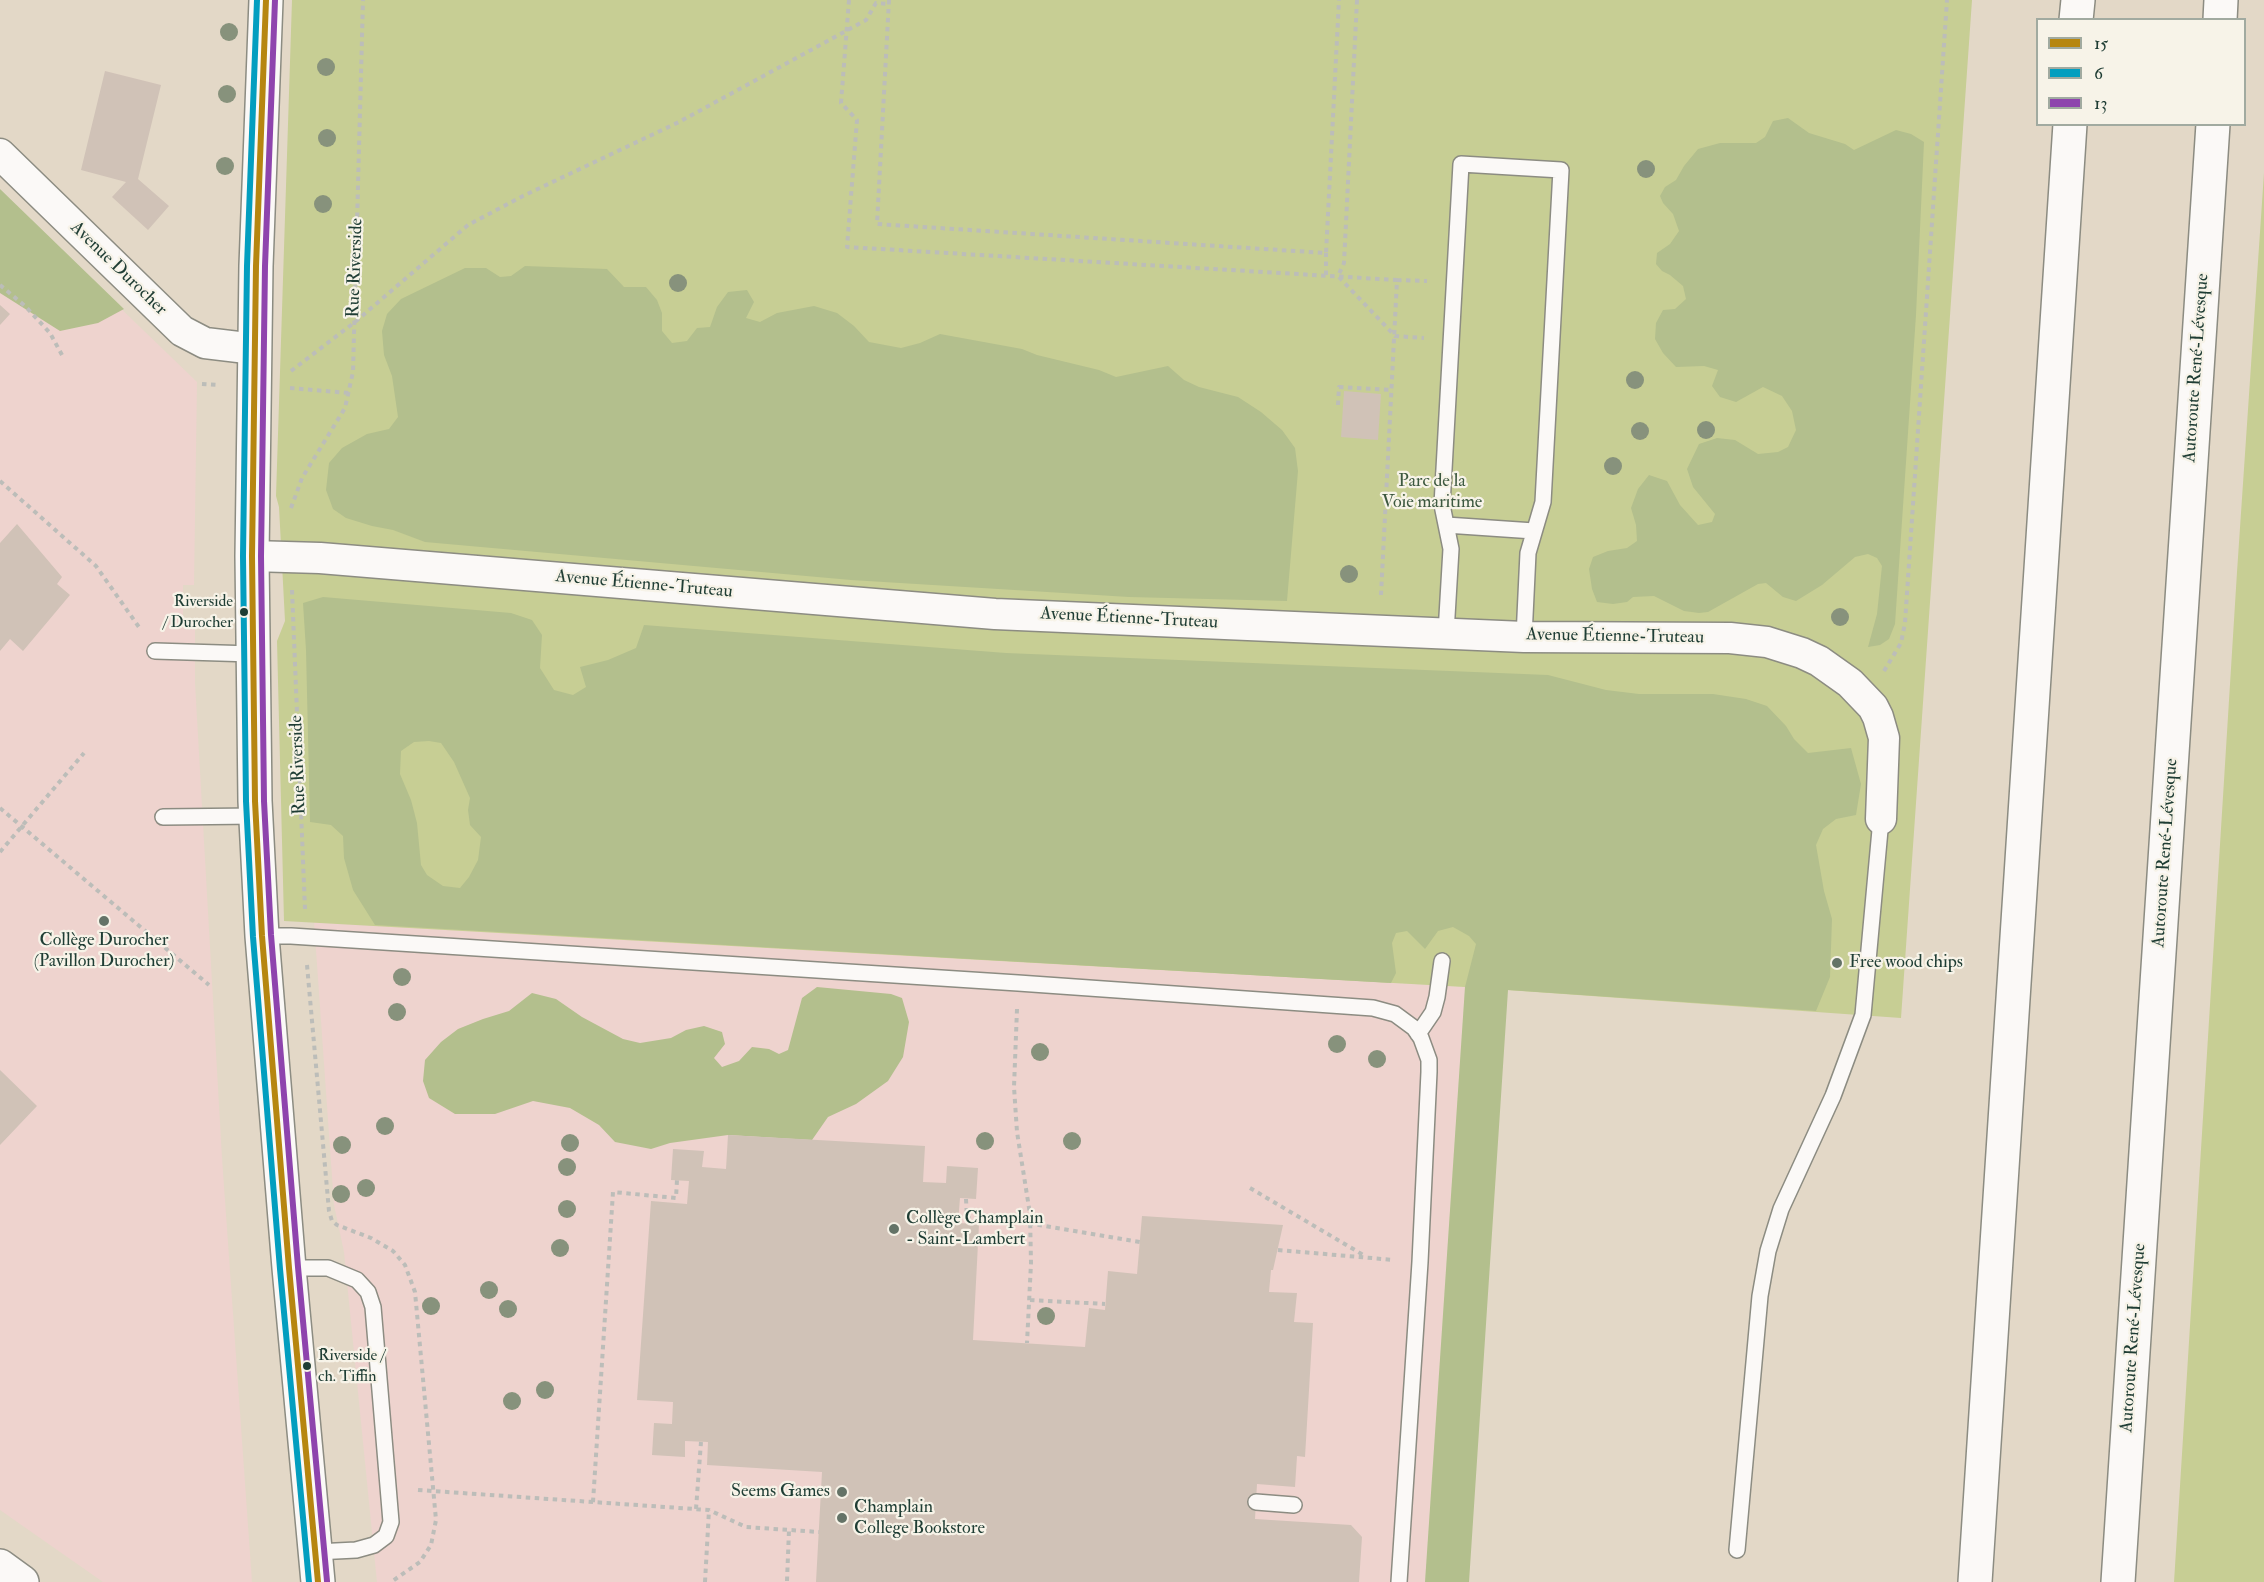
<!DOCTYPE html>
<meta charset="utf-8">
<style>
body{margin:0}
#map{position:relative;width:2264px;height:1582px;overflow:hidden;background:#e3d8c7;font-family:"IM FELL Double Pica",serif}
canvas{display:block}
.legend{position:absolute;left:2036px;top:18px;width:210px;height:108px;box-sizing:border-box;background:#f7f3e8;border:2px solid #a1aaa0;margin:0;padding:8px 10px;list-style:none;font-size:18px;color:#1f3d34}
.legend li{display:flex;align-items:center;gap:12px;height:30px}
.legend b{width:30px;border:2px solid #a1aaa0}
</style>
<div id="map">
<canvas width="2264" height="1582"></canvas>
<ul class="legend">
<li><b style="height:8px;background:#b68610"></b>15</li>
<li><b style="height:8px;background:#039ebf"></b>6</li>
<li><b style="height:8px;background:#8e44ad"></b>13</li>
</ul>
</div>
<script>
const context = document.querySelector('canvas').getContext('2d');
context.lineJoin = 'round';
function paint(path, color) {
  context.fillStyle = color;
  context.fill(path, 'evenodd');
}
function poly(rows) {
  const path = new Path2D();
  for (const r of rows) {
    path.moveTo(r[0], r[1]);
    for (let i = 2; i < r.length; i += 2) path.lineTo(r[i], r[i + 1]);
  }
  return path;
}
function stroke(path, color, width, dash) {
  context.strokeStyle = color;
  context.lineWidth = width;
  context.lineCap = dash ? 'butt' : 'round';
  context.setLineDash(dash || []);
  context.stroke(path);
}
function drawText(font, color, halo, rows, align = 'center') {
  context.font = font + ' "IM FELL Double Pica",serif';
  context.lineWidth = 4.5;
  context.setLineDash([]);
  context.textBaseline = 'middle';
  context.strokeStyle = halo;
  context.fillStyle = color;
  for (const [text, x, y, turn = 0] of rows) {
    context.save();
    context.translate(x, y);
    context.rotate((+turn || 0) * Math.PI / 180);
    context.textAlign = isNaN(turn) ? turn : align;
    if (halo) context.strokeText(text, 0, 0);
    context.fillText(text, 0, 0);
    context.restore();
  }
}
paint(poly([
 [0,192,197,382,194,585,183,585,183,628,195,627,195,683,222,1158,252,1582,103,1582,0,1510],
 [314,922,1465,987,1425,1582,377,1582,344,1252,334,1205]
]), '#eed3ce');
paint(poly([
 [292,0,1972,0,1901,1018,1465,987,284,921,277,641,285,621,279,507,276,496],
 [2264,173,2264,1582,2174,1582,2237,572]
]), '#c7ce94');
paint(poly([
 [1788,118,1809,133,1845,144,1854,150,1896,130,1911,134,1924,142,1916,315,1895,624,1889,639,1880,645,1868,647,1877,614,1882,566,1877,558,1868,554,1855,557,1822,585,1796,601,1783,597,1766,583,1758,584,1708,612,1699,613,1684,611,1654,596,1633,597,1627,602,1613,604,1597,602,1592,589,1589,569,1593,557,1608,551,1627,548,1637,541,1636,525,1631,508,1638,489,1649,475,1667,481,1680,505,1698,525,1712,522,1715,514,1693,487,1687,469,1699,444,1717,438,1735,440,1758,454,1778,452,1788,447,1796,430,1792,411,1782,396,1763,387,1736,402,1720,397,1712,386,1718,370,1704,366,1676,367,1663,353,1655,339,1656,323,1663,310,1675,309,1686,299,1683,286,1670,275,1662,271,1656,264,1657,253,1670,244,1679,231,1673,214,1663,203,1660,196,1665,187,1676,180,1684,166,1698,149,1720,143,1756,143,1765,137,1773,121],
 [0,189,124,309,98,323,60,331,0,293],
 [525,266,607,269,624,287,646,287,657,300,662,313,662,331,672,343,687,341,697,328,710,327,717,307,728,292,747,290,754,302,746,318,760,322,777,313,814,306,837,313,854,326,869,342,901,348,920,343,940,334,1022,349,1037,355,1099,370,1116,377,1168,366,1184,380,1199,387,1238,397,1261,412,1282,430,1295,448,1298,471,1287,601,1129,597,851,580,425,542,393,530,372,526,346,518,333,509,326,490,329,463,342,448,367,434,389,429,398,417,392,376,384,355,382,331,387,314,401,299,465,268,486,268,500,277,511,276],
 [323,597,511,613,532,620,542,635,540,668,554,690,573,695,586,687,580,667,608,660,636,648,644,625,1006,653,1548,675,1606,690,1639,694,1713,694,1746,699,1767,706,1786,726,1794,739,1808,753,1851,748,1861,784,1856,815,1836,819,1823,829,1816,845,1824,891,1832,919,1830,977,1816,1011,1508,990,1469,1582,1425,1582,1465,987,1476,944,1469,936,1453,927,1438,931,1425,949,1407,931,1396,933,1392,943,1396,973,1391,983,375,925,353,890,344,858,343,836,331,825,310,822,306,650,303,603],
 [429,741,441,743,454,762,470,798,468,810,470,825,481,837,478,860,469,877,460,888,443,886,427,875,421,865,417,823,411,800,400,774,401,751,414,742],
 [817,987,891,994,902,998,909,1022,903,1057,888,1081,856,1104,828,1117,812,1140,728,1135,670,1143,651,1149,615,1142,599,1125,570,1108,533,1101,495,1114,455,1114,429,1098,423,1081,425,1060,441,1042,458,1029,483,1019,509,1011,532,993,556,999,582,1017,623,1039,640,1043,671,1038,686,1030,704,1026,722,1032,725,1044,714,1058,722,1067,739,1061,752,1047,769,1049,779,1054,788,1050,802,998]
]), '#b3bf8d');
paint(poly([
 [105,71,161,85,138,179,169,206,148,230,112,197,126,182,81,170],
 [0,305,10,314,0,325],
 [1344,391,1381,394,1378,440,1341,437],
 [17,524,62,577,57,584,70,595,23,651,10,639,0,651,0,543],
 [0,1070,37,1106,0,1145],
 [728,1135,925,1146,923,1182,946,1183,947,1166,978,1168,976,1199,960,1198,958,1223,979,1224,973,1340,1085,1347,1089,1308,1105,1310,1108,1271,1137,1274,1142,1216,1283,1225,1273,1270,1271,1270,1269,1292,1297,1293,1294,1322,1313,1323,1305,1457,1297,1456,1295,1487,1257,1484,1255,1519,1351,1525,1362,1537,1359,1582,816,1582,822,1472,707,1465,708,1442,685,1441,685,1457,652,1455,654,1423,672,1424,673,1402,637,1400,651,1201,687,1204,689,1181,671,1180,673,1149,704,1151,702,1167,726,1169]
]), '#d0c2b7');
const lane = poly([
 [1446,525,1534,531],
 [1446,633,1451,549,1442,505,1461,164,1561,170,1543,502,1528,553,1524,637],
 [155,651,252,654],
 [163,817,257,816],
 [262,936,291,936,1018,983,1373,1008,1395,1014,1414,1028,1421,1038,1429,1060,1429,1072,1420,1262,1399,1582],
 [1418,1034,1433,1012,1437,997,1442,961],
 [289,1268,328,1268,357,1280,368,1292,373,1307,391,1522,386,1536,374,1545,356,1550,316,1552],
 [1256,1502,1294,1505],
 [1737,1550,1760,1296,1768,1251,1781,1209,1833,1096,1863,1015,1881,819]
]);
const street = poly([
 [0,154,182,331,205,343,255,349],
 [252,556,320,558,995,614,1524,637,1730,638,1767,642,1802,653,1819,661,1850,683,1873,707,1878,717,1884,738,1881,819]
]);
const secondary = poly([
 [266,0,256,266,252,556,255,801,262,936,289,1268,318,1582],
 [0,1566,22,1582]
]);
const highway = poly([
 [2076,20,2078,0],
 [2220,20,2221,0],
 [1975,1582,2070,124],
 [2118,1582,2213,124]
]);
stroke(lane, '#8c8c82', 18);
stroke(street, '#8c8c82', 33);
stroke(secondary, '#8c8c82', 36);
stroke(highway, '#8c8c82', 36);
stroke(poly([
 [849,0,841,103,857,120,847,247,1397,280,1381,595],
 [889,0,877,224,1326,253,1339,0],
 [1357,0,1344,263,1338,276,1395,336,1424,338],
 [1326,275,1326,253],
 [1397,280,1427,281],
 [0,285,25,306,50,333,62,355],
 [291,371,355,322,468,225,523,196,679,122,866,20,876,3,889,4],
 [202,384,219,385],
 [290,388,349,393],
 [1338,405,1339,387,1393,390],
 [0,481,96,566,141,630],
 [291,508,302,478,345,408,353,372,363,0],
 [292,590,305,909],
 [1884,671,1901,643,1905,623,1947,0],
 [0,808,209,985],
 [0,852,84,753],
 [307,965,329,1211,332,1221,337,1225,371,1238,393,1251,405,1265,415,1292,436,1520,431,1545,420,1562,391,1582],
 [1017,1009,1014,1087,1017,1132,1030,1214,1031,1263,1027,1343],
 [1250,1188,1365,1256],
 [966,1199,967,1218,1015,1221,1140,1242],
 [1278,1250,1394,1260],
 [1030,1300,1105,1304],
 [418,1490,709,1510,746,1527,819,1532],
 [593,1502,613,1192,676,1198,677,1180],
 [696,1509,701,1442],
 [787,1581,789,1530],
 [705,1582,709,1510]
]), '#bcbdb9', 4, [4.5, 4.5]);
stroke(lane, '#fbf9f7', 15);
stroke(street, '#fbf9f7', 30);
stroke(secondary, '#fbf9f7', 33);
stroke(highway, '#fbf9f7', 33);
stroke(poly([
 [266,0,256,266,252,556,255,801,262,936,289,1268,318,1582]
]), '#b68610', 6);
stroke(poly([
 [257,0,247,266,243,556,246,801,253,937,280,1269,309,1582]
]), '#039ebf', 6);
stroke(poly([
 [275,0,265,266,261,556,264,801,271,935,298,1267,327,1581]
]), '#8e44ad', 6);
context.fillStyle = '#87927c';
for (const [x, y] of [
 [229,32],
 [326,67],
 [227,94],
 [327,138],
 [225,166],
 [1646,169],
 [323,204],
 [678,283],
 [1635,380],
 [1706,430],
 [1640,431],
 [1613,466],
 [1349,574],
 [1840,617],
 [402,977],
 [397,1012],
 [1337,1044],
 [1040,1052],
 [1377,1059],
 [385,1126],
 [985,1141],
 [1072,1141],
 [570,1143],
 [342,1145],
 [567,1167],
 [366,1188],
 [341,1194],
 [567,1209],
 [560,1248],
 [489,1290],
 [431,1306],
 [508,1309],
 [1046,1316],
 [545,1390],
 [512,1401]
]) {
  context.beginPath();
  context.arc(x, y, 9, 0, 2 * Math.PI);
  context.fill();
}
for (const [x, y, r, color] of [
 [244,612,5,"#1f3d34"],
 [104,921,6,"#647367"],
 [1837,963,6,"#647367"],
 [894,1229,6,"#647367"],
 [307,1366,5,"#1f3d34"],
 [842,1492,6,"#647367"],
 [842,1518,6,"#647367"]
]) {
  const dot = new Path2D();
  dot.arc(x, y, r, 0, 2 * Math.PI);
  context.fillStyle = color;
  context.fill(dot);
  stroke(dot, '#f7f3e8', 2);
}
drawText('16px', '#1f3d34', '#f7f3e8', [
 ["Riverside",233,603],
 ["/ Durocher",233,624],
 ["Riverside /",318,1357,"left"],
 ["ch. Tiffin",318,1378,"left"]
], 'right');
drawText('18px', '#1f3d34', '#f7f3e8', [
 ["Rue Riverside",356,268,-88],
 ["Avenue Durocher",118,269,44],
 ["Autoroute René-Lévesque",2197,368,-86],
 ["Avenue Étienne-Truteau",644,585,5],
 ["Avenue Étienne-Truteau",1129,619,3],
 ["Avenue Étienne-Truteau",1615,637,1],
 ["Rue Riverside",299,765,-92],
 ["Autoroute René-Lévesque",2166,853,-86],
 ["Autoroute René-Lévesque",2134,1338,-86]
]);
drawText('18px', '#3c583f', '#f7f3e8', [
 ["Parc de la",1432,482],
 ["Voie maritime",1432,503]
]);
drawText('18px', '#1f3d34', '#f7f3e8', [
 ["Collège Durocher",104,941,"center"],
 ["(Pavillon Durocher)",104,962,"center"],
 ["Free wood chips",1849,963],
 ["Collège Champlain",906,1219],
 ["- Saint-Lambert",906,1240],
 ["Seems Games",830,1492,"right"],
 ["Champlain",854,1508],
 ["College Bookstore",854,1529]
], 'left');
</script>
